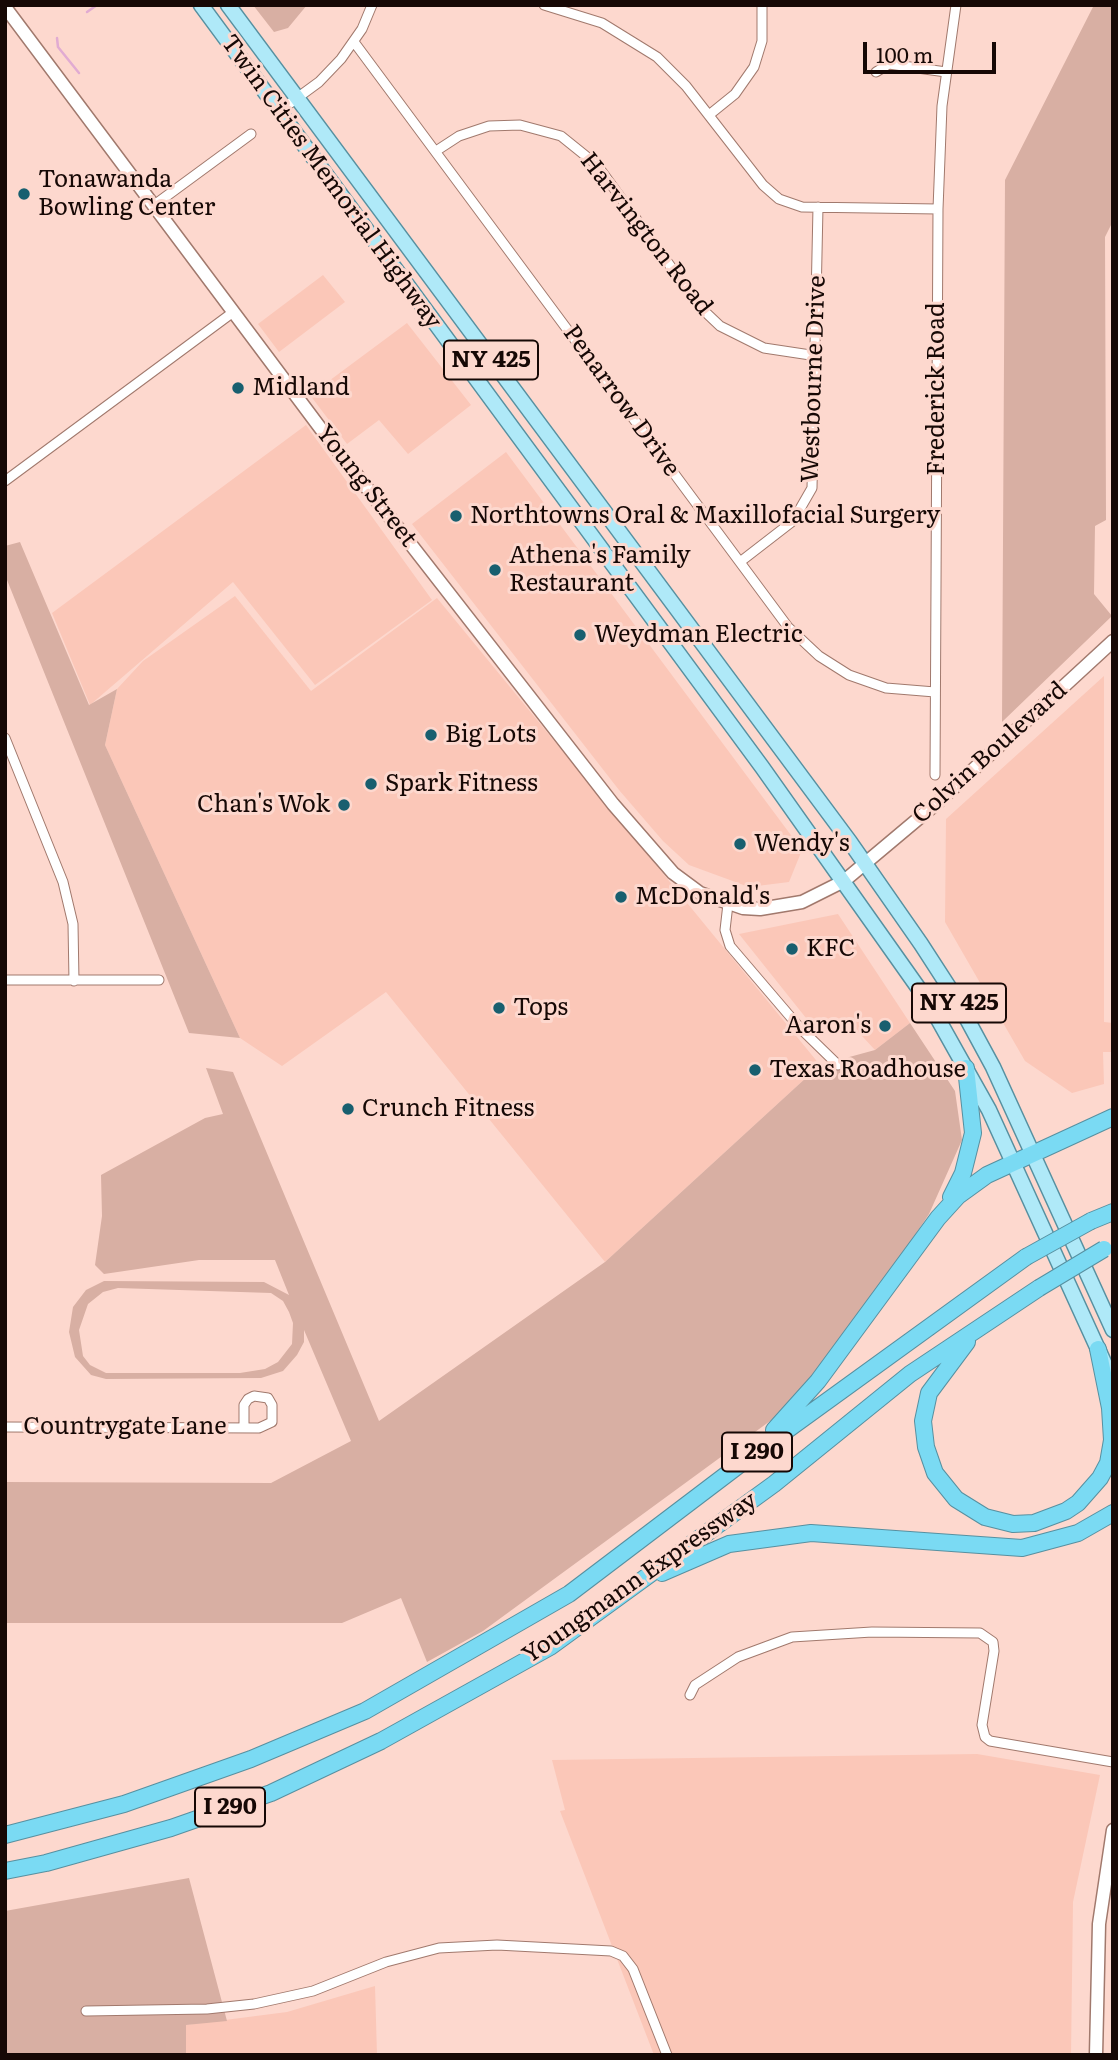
<!DOCTYPE html>
<style>
body{margin:0}
#map{position:relative;width:1118px;height:2060px;overflow:hidden;background:#fdd8ce;font-family:Literata,serif}
canvas{display:block}
.frame{position:absolute;inset:0;border:7px solid #160805;pointer-events:none}
.scale{position:absolute;left:863px;top:42px;width:133px;height:32px;box-sizing:border-box;border:4px solid #160805;border-top:0;padding-left:9px;font-size:21px;line-height:24px;white-space:nowrap;color:#160805;-webkit-text-stroke:5px #fdd8ce;paint-order:stroke}
</style>
<div id="map">
<canvas width="1118" height="2060"></canvas>
<div class="frame"></div>
<div class="scale">100 m</div>
</div>
<script>
const context = document.querySelector('canvas').getContext('2d');
context.lineJoin = 'round';
function paint(path, color) {
  context.fillStyle = color;
  context.fill(path, 'evenodd');
}
function poly(rows) {
  const path = new Path2D();
  for (const r of rows) {
    path.moveTo(r[0], r[1]);
    for (let i = 2; i < r.length; i += 2) path.lineTo(r[i], r[i + 1]);
  }
  return path;
}
function stroke(path, color, width, dash) {
  context.strokeStyle = color;
  context.lineWidth = width;
  context.lineCap = dash ? 'butt' : 'round';
  context.setLineDash(dash || []);
  context.stroke(path);
}
function drawText(font, color, halo, rows, align = 'center') {
  context.font = font + ' Literata,serif';
  context.lineWidth = 6;
  context.setLineDash([]);
  context.textBaseline = 'middle';
  context.strokeStyle = halo;
  context.fillStyle = color;
  for (const [text, x, y, turn = 0] of rows) {
    context.save();
    context.translate(x, y);
    context.rotate((+turn || 0) * Math.PI / 180);
    context.textAlign = isNaN(turn) ? turn : align;
    if (halo) context.strokeText(text, 0, 0);
    context.fillText(text, 0, 0);
    context.restore();
  }
}
paint(poly([
 [323,275,345,302,279,352,258,324],
 [407,323,471,405,408,454,379,420,347,444,310,395],
 [306,425,432,600,315,685,233,582,90,705,52,613],
 [506,452,802,850,789,882,749,887,689,865,663,841,619,790,412,524],
 [235,596,311,691,437,598,820,1065,605,1262,386,992,282,1066,240,1038,105,745,117,689,143,661],
 [1104,676,1104,1022,1113,1023,1113,1052,1103,1052,1104,1084,1072,1093,1025,1061,945,922,946,819],
 [838,914,910,1023,875,1050,849,1022,806,1018,739,934],
 [977,1754,1100,1775,1073,1902,1071,2055,654,2055,560,1811,565,1810,552,1760],
 [375,1986,377,2055,186,2055,186,2025,287,2012]
]), '#fbc7b8');
paint(poly([
 [253,5,307,5,288,28,274,32],
 [1094,5,1113,5,1113,221,1105,237,1106,520,1095,526,1094,594,1112,616,1002,722,1005,180],
 [20,542,89,705,117,689,105,745,240,1038,189,1033,5,575,5,546],
 [910,1023,955,1091,962,1140,929,1214,895,1265,830,1354,781,1413,483,1631,427,1662,401,1598,342,1623,5,1623,5,1482,271,1483,351,1441,304,1330,304,1342,297,1355,283,1371,261,1378,106,1379,91,1375,75,1357,69,1332,73,1307,86,1290,104,1281,264,1282,289,1295,275,1260,199,1260,104,1274,95,1265,102,1216,101,1175,205,1118,223,1114,206,1068,233,1072,379,1421,605,1262,820,1065,875,1050],
 [118,1288,271,1293,283,1301,289,1312,293,1323,292,1344,278,1362,265,1369,240,1373,106,1373,90,1365,83,1356,79,1330,88,1304,103,1292],
 [189,1878,227,2021,186,2025,186,2055,5,2055,5,1911]
]), '#d8afa3');
stroke(poly([
 [87,12,97,5],
 [57,38,58,47,79,73]
]), '#e1abd2', 2.5);
const street = poly([
 [544,5,602,23,657,57,686,86,763,185,779,199,802,207,938,209],
 [354,42,788,627,819,656,849,675,886,688,935,692],
 [876,72,889,64,946,72],
 [278,112,319,82,341,59,362,29,372,5],
 [709,115,735,94,754,67,762,41,762,5],
 [436,151,459,136,489,126,520,125,561,136,597,165,700,307,720,326,764,348,817,356],
 [153,206,251,134],
 [5,481,232,313],
 [740,562,793,521,812,488,818,207],
 [5,738,63,882,73,924,74,981],
 [935,775,938,209,942,106,956,5],
 [728,904,725,930,730,946,800,1028,838,1065],
 [5,980,159,980],
 [5,1427,259,1428,272,1422,272,1405,268,1398,254,1396,248,1399,244,1405,244,1428],
 [690,1695,695,1685,738,1657,792,1637,872,1632,980,1633,993,1642,994,1651,982,1725,985,1737,990,1741,1113,1762],
 [86,2011,207,2009,254,2004,313,1991,386,1962,439,1948,497,1945,611,1951,623,1956,633,1969,667,2055]
]);
const secondary = poly([
 [5,7,321,429,613,804,673,873,700,893,743,908,760,909,802,902,844,881,937,803,1113,641],
 [1096,2055,1099,1924,1113,1830]
]);
const primary = poly([
 [201,5,762,767,929,1003,989,1110,1113,1382],
 [228,5,850,842,921,944,954,995,993,1067,1113,1330]
]);
const highway = poly([
 [951,1197,963,1173,973,1133,966,1068],
 [1091,1221,1113,1212],
 [967,1342,929,1393,923,1421,926,1447,935,1473,956,1499,985,1517,1013,1524,1034,1523,1066,1511,1078,1503,1100,1478,1108,1463,1112,1440,1110,1408,1098,1349],
 [774,1430,818,1381,938,1218,958,1196,987,1175,1113,1117],
 [662,1573,729,1544,811,1533,1022,1548,1078,1533,1113,1513],
 [5,1835,124,1804,251,1759,365,1711,569,1594,743,1462,1026,1257],
 [5,1871,46,1863,171,1828,271,1793,381,1741,550,1647,774,1484,910,1374,1039,1288]
]);
stroke(street, '#a1796d', 11);
stroke(secondary, '#a1796d', 15);
stroke(primary, '#5790a0', 17);
stroke(highway, '#5790a0', 18);
stroke(street, '#fff', 9);
stroke(secondary, '#fff', 12);
stroke(primary, '#afe9f8', 14);
stroke(highway, '#7adaf3', 16);
const highwayBridge = poly([
 [1026,1257,1091,1221],
 [1039,1288,1104,1249]
]);
stroke(highwayBridge, '#5790a0', 18, []);
stroke(highwayBridge, '#7adaf3', 16);
for (const [x, y, r, color] of [
 [24,194,7,"#185f6f"],
 [238,388,7,"#185f6f"],
 [456,516,7,"#185f6f"],
 [495,570,7,"#185f6f"],
 [580,635,7,"#185f6f"],
 [431,735,7,"#185f6f"],
 [371,784,7,"#185f6f"],
 [344,805,7,"#185f6f"],
 [740,844,7,"#185f6f"],
 [621,897,7,"#185f6f"],
 [792,949,7,"#185f6f"],
 [499,1008,7,"#185f6f"],
 [885,1026,7,"#185f6f"],
 [755,1070,7,"#185f6f"],
 [348,1109,7,"#185f6f"]
]) {
  const dot = new Path2D();
  dot.arc(x, y, r, 0, 2 * Math.PI);
  context.fillStyle = color;
  context.fill(dot);
  stroke(dot, '#fdd8ce', 2.5);
}
for (const [x, y, w] of [
 [491,360,94],
 [959,1003,94],
 [757,1452,70],
 [230,1807,70]
]) {
  const box = new Path2D();
  box.roundRect(x - w / 2, y - 19.5, w, 39, 5);
  context.fillStyle = '#fdd8ce';
  context.fill(box);
  stroke(box, '#160805', 2);
}
drawText('bold 23px', '#160805', null, [
 ["NY 425",491,360],
 ["NY 425",959,1003],
 ["I 290",757,1452],
 ["I 290",230,1807]
]);
drawText('24px', '#160805', '#fdd8ce', [
 ["Tonawanda",38,180],
 ["Bowling Center",38,208],
 ["Midland",252,388],
 ["Northtowns Oral & Maxillofacial Surgery",470,516],
 ["Athena's Family",509,556],
 ["Restaurant",509,584],
 ["Weydman Electric",594,635],
 ["Big Lots",445,735],
 ["Spark Fitness",385,784],
 ["Chan's Wok",330,805,"right"],
 ["Wendy's",754,844],
 ["McDonald's",635,897],
 ["KFC",806,949],
 ["Tops",513,1008],
 ["Aaron's",871,1026,"right"],
 ["Texas Roadhouse",769,1070],
 ["Crunch Fitness",362,1109]
], 'left');
drawText('24px', '#160805', '#fdd8ce', [
 ["Twin Cities Memorial Highway",331,182,54],
 ["Harvington Road",646,234,52],
 ["Westbourne Drive",814,379,-88],
 ["Frederick Road",937,389,-90],
 ["Penarrow Drive",621,401,54],
 ["Young Street",366,486,52],
 ["Colvin Boulevard",990,753,-42],
 ["Countrygate Lane",125,1427],
 ["Youngmann Expressway",640,1578,-35]
]);
</script>
